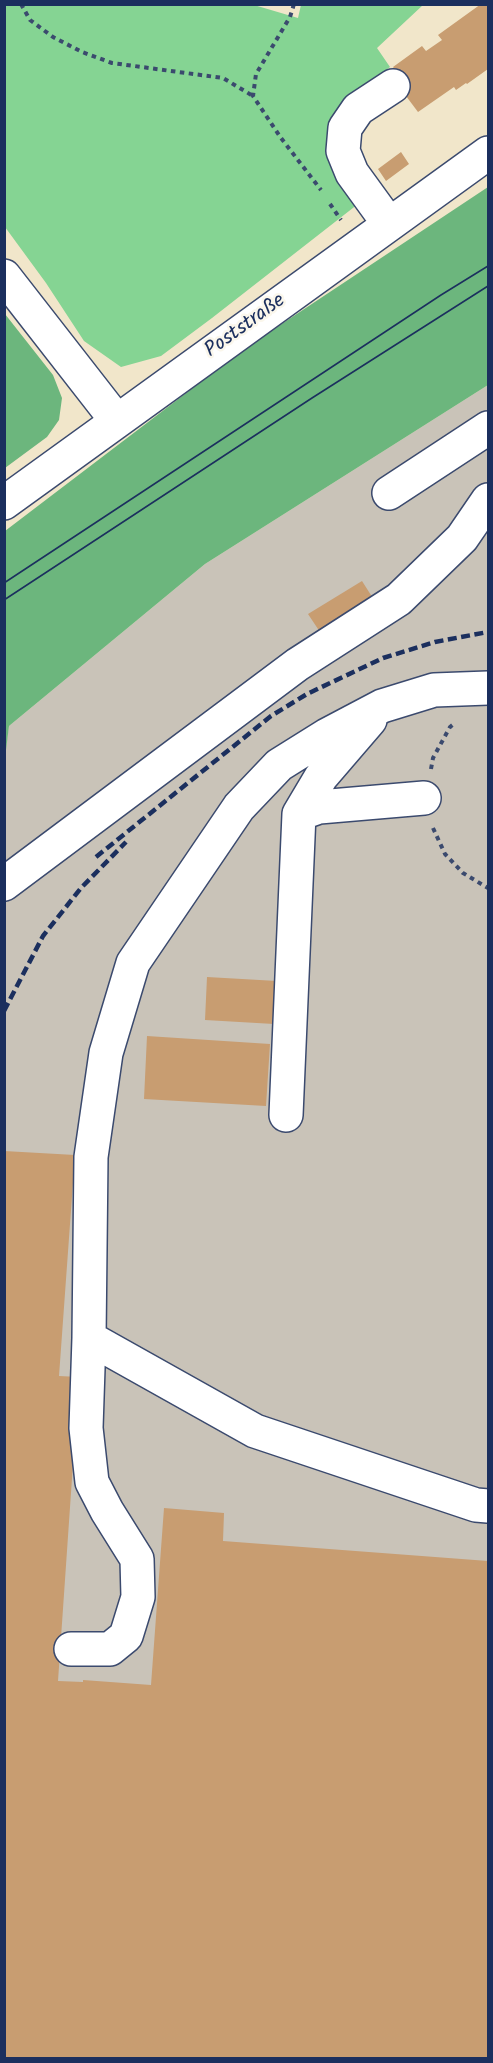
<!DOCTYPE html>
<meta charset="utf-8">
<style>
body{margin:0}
#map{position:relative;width:493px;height:2063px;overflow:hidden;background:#f1e6ca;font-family:Kalam,sans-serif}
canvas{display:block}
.frame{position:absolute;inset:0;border:6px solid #1b2f5e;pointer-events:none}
</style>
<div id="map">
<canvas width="493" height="2063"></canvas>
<div class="frame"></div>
</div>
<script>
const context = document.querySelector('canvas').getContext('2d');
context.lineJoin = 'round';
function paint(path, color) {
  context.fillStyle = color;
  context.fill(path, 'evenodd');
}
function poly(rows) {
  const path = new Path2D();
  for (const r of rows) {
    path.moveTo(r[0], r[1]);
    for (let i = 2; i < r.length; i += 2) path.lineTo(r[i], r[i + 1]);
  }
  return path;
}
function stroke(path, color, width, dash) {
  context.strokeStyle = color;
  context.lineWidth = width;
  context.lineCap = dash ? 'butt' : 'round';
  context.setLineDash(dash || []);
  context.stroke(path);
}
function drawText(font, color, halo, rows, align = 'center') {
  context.font = font + ' Kalam,sans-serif';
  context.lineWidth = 5;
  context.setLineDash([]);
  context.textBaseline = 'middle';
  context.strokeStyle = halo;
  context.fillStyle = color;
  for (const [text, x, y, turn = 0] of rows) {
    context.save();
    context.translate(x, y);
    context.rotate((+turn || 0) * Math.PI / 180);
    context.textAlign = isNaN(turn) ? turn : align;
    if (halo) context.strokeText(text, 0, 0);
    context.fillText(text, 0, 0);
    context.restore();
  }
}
paint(poly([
 [488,385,488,2058,5,2058,4,759,9,726,205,564]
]), '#c9c3b8');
paint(poly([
 [5,5,254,5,298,18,301,5,423,5,377,48,390,67,340,106,327,139,332,170,358,204,212,318,161,356,121,367,84,341,46,283,5,227]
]), '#85d493');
paint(poly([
 [488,187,488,385,205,564,9,726,5,758,5,531,244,349],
 [5,314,53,375,62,398,59,420,47,437,5,468]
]), '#6cb67d');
paint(poly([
 [481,4,488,4,488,62,487,63,488,69,467,84,466,83,456,90,454,87,418,112,403,92,409,89,393,67,422,46,426,51,442,40,438,35],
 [401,152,409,164,386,181,378,169],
 [362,581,376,603,322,635,308,614],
 [207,977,277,981,274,1024,205,1020],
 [147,1036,270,1044,266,1106,144,1099],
 [4,1151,75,1155,59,1376,79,1377,58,1681,83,1682,83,1680,151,1685,164,1508,224,1513,223,1541,488,1561,488,2058,4,2058]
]), '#c89d71');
const minor = poly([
 [389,224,352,173,343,151,345,128,358,109,393,86],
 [4,276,117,421],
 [389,493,488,428],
 [4,503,488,153],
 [488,688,434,690,382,706,327,735,279,765,239,807,133,963,106,1053,91,1157,89,1338,255,1431,476,1505,488,1506],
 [299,814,321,777,370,720],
 [4,884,298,664,399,599,462,538,488,500],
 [286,1115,299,814,319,807,424,798],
 [71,1649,110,1649,126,1636,138,1597,137,1559,107,1511,92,1482,86,1428,89,1338]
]);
stroke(minor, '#3b4a6e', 36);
stroke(poly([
 [21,4,30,20,53,37,82,52,112,63,223,78,253,96],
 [294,4,290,17,256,74,253,96,281,138,321,190],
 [330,204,341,220],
 [431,769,433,758,450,727,455,723],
 [433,828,445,854,463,873,488,888]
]), '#3b4a6e', 4, [4.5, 4.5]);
stroke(minor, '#fff', 33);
stroke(poly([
 [4,583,441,295,488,266],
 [4,600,312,398,488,286]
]), '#1b2f5e', 1.5);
stroke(poly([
 [96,857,271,716,307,694,383,658,435,642,488,632],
 [4,1011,43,936,81,888,126,842]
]), '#1b2f5e', 4.5, [9, 4.5]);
drawText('21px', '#1b2f5e', '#fbf7ec', [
 ["Poststraße",246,327,-36]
]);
</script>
